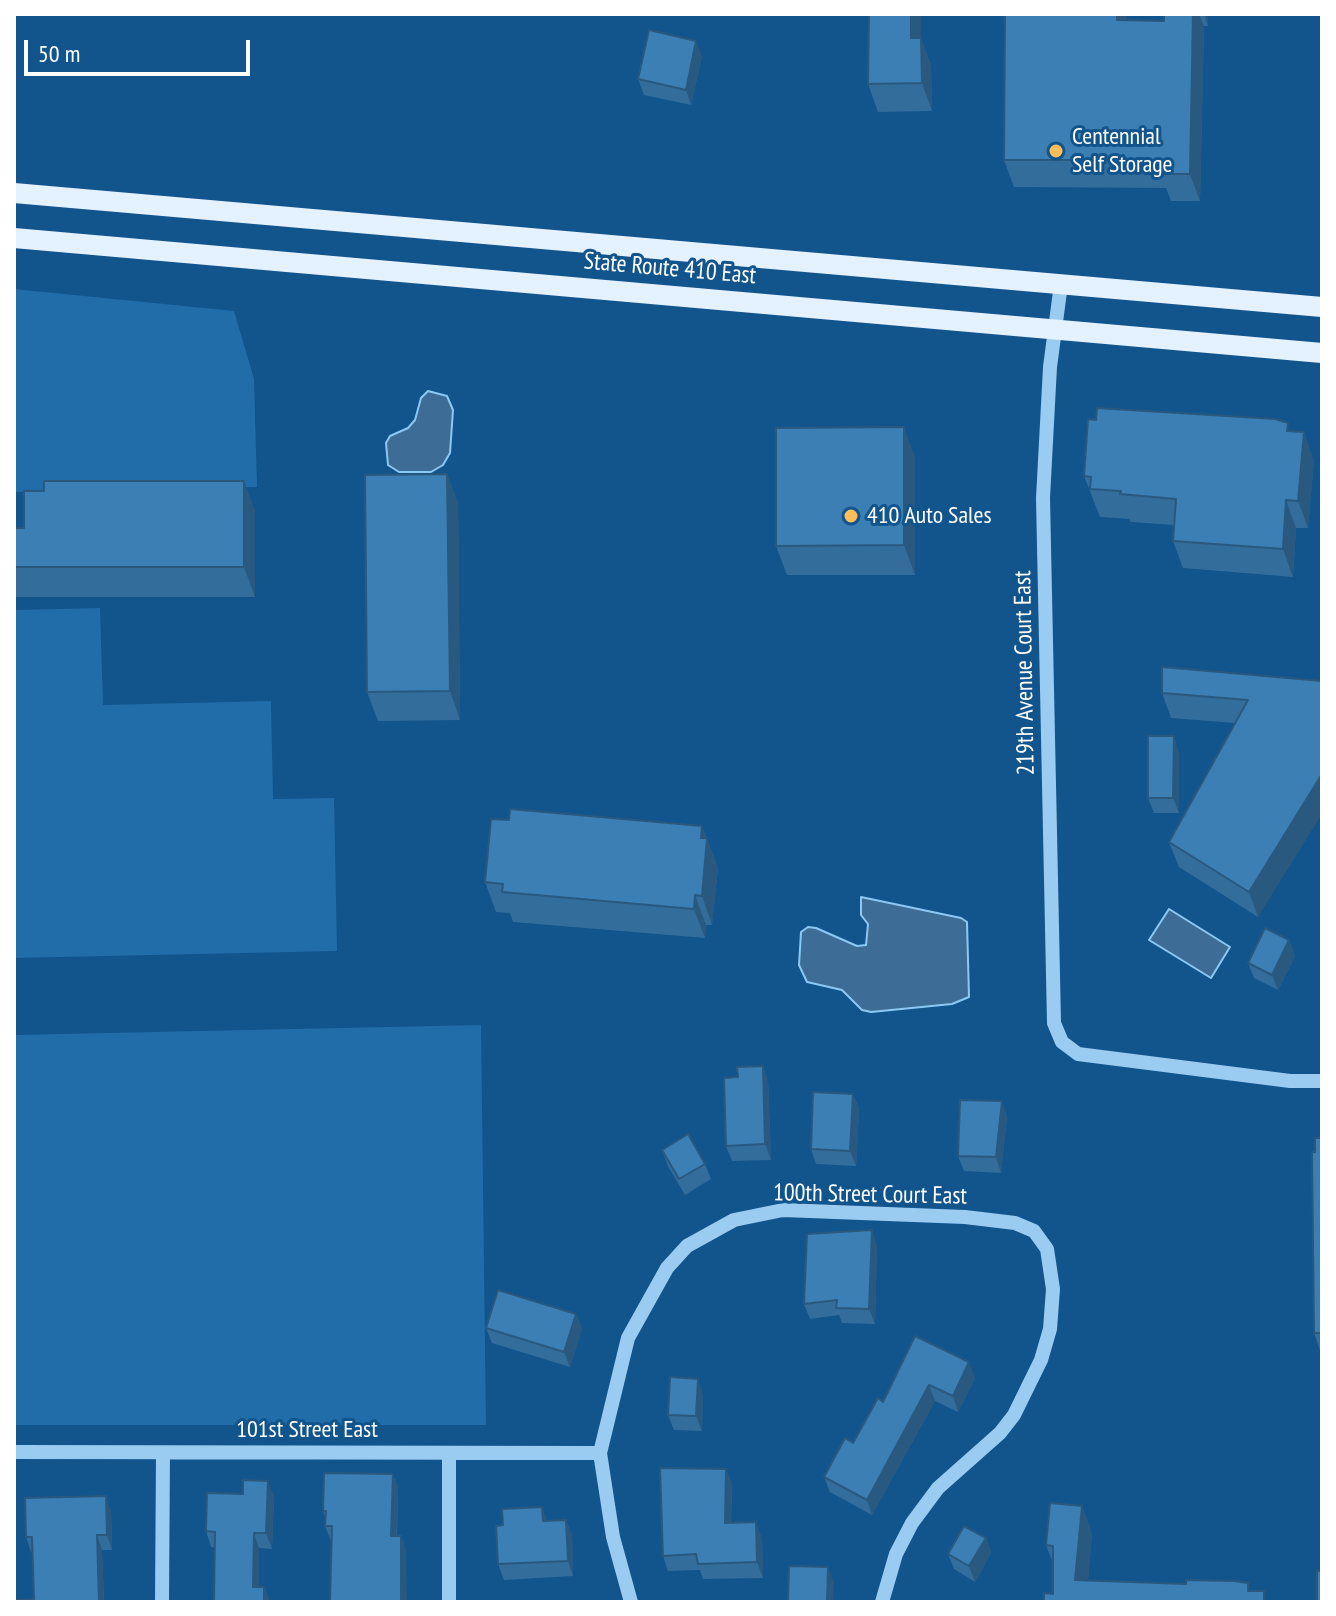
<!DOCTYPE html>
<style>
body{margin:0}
#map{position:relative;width:1336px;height:1616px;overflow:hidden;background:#12548c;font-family:"PT Sans Narrow",sans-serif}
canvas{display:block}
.frame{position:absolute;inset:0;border:16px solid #fff;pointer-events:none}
.scale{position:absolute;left:24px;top:40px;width:226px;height:36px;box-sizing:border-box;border:4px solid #fff;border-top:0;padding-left:10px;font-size:24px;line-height:28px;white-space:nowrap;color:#fff;-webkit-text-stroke:6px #12548c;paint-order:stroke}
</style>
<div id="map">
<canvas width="1336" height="1616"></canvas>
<div class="frame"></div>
<div class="scale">50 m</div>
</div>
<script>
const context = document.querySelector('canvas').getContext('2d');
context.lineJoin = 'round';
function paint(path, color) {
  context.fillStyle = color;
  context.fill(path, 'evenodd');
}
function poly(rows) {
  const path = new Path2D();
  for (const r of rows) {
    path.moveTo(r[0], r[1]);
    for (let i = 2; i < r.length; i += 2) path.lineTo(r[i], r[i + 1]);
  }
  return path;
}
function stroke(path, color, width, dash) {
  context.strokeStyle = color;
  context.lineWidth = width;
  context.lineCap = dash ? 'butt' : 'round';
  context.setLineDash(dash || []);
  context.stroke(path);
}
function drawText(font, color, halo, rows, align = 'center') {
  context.font = font + ' "PT Sans Narrow",sans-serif';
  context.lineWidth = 6;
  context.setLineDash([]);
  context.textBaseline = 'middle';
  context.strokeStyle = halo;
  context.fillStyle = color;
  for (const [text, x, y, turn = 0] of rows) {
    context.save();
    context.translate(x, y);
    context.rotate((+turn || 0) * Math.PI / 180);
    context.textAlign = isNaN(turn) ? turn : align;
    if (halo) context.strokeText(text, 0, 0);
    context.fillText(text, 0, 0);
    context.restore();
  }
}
paint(poly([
 [14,289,234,311,254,379,257,487,14,492],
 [100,608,103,705,271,701,273,799,334,798,337,951,14,958,14,610],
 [481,1025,486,1425,14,1425,14,1035]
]), '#216da9');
const water = poly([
 [428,391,447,396,453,410,450,453,443,465,431,472,399,472,388,465,386,443,390,436,408,428,415,420,421,398,428,391],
 [861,897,961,918,967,922,969,997,952,1004,871,1012,862,1010,842,990,807,982,799,965,801,932,808,927,816,928,857,946,866,945,868,924,861,915,861,897],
 [1169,909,1230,947,1211,978,1149,940,1169,909]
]);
paint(water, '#3d6d96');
stroke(water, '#8cc8f4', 2);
stroke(poly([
 [1061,284,1050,367,1043,498,1054,1023,1062,1042,1078,1054,1290,1081,1322,1081],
 [14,1452,600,1453],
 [449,1453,449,1602],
 [162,1602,163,1453],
 [631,1602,613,1537,600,1453,628,1338,667,1268,687,1246,734,1220,783,1210,965,1217,1015,1223,1034,1231,1047,1249,1053,1289,1050,1329,1041,1360,1014,1415,1000,1433,938,1488,912,1523,896,1554,882,1602]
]), '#9acbf1', 14);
stroke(poly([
 [14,193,1322,307],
 [14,238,1322,353]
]), '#e4f1ff', 20);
paint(poly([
 [979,14,1127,14,1127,20,1164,21,1164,14,1208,14,1208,26,1204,26,1200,201,1171,201,1166,188,1014,187,1004,160,1005,15,979,15],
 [921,39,931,65,932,111,878,112,868,84],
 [702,56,691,105,644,95,638,79],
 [1291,431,1314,460,1308,528,1296,528,1293,577,1183,568,1173,541,1174,525,1131,522,1129,519,1100,517,1084,476],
 [915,457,915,575,787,575,776,546],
 [447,474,458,503,460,720,378,721,367,692],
 [255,510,255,597,16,597,14,592,14,528],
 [1322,681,1258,917,1179,867,1169,842,1235,723,1171,718,1162,693],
 [1179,752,1179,813,1154,813,1148,798],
 [509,820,702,826,718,868,712,925,706,925,705,938,513,922,510,913,496,912,485,882],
 [1289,940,1295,956,1278,990,1254,978,1248,963],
 [768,1081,771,1160,732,1161,726,1146],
 [853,1094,859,1109,856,1166,816,1164,811,1149],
 [1002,1101,1007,1117,1001,1173,964,1171,958,1156],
 [1322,1122,1322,1356,1314,1333],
 [662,1150,705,1164,711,1179,685,1195,668,1166],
 [877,1245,875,1324,842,1323,839,1315,810,1319,804,1304],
 [576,1314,582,1329,570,1367,492,1343,486,1328],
 [915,1336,975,1378,958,1412,935,1401,872,1515,830,1492,824,1477,853,1443,883,1402],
 [703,1394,702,1431,674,1430,668,1415],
 [726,1469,732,1485,731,1523,762,1538,763,1578,703,1579,700,1570,668,1571,663,1556],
 [393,1474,398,1489,397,1536,401,1536,406,1551,331,1541,325,1526,326,1519,323,1511],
 [274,1496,272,1549,259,1548,259,1587,264,1587,270,1602,214,1602,215,1547,211,1547,206,1531],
 [1082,1506,1092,1534,1088,1580,1186,1584,1234,1581,1053,1594,1053,1563,1046,1545],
 [111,1511,112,1550,102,1550,104,1602,14,1602,34,1599,33,1552,31,1552,26,1537],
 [566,1520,572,1536,573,1576,504,1580,498,1564,547,1521],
 [986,1538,991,1553,975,1582,954,1569,948,1554]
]), '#336d9c');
paint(poly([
 [911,14,921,14,921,39,931,65,932,111,922,83,911,38],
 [1117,14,1127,14,1127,48,1117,20],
 [1193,14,1199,14,1204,26,1200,201,1190,174],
 [1204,14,1208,14,1208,26],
 [696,41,702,56,691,105,686,90],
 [904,427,915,457,915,575,904,545],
 [1304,432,1314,460,1308,528,1298,501],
 [447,474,458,503,460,720,450,691],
 [244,481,255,510,255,597,244,567],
 [1286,500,1296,528,1293,577,1283,549],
 [1174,736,1179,752,1179,813,1173,798],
 [1322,774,1322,814,1258,917,1249,892],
 [702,826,718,868,712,925,702,896],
 [695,895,706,925,705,938,694,909],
 [1289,940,1295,956,1278,990,1272,975],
 [763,1066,768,1081,771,1160,765,1144],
 [853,1094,859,1109,856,1166,850,1151],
 [1002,1101,1007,1117,1001,1173,996,1157],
 [872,1230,877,1245,875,1324,869,1309],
 [576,1314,582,1329,570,1367,564,1352],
 [969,1362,975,1378,958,1412,953,1396],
 [698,1379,703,1394,702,1431,696,1416],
 [929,1385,935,1401,872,1515,867,1500],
 [726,1469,732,1485,730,1539,725,1523],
 [393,1474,398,1489,396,1551,391,1536],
 [268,1481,274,1496,272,1549,266,1533],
 [106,1496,111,1511,112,1550,107,1535],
 [1082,1506,1092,1534,1086,1602,1075,1580],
 [542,1507,548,1523,543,1521],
 [566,1520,572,1536,573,1576,568,1561],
 [756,1522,762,1538,763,1578,757,1562],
 [254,1533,259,1548,259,1602,253,1587],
 [97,1535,102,1550,104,1602,99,1602],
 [401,1536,406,1551,407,1602,401,1602],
 [986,1538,991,1553,975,1582,969,1566],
 [828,1567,834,1583,833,1602,827,1602],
 [264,1587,270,1602,264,1602]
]), '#29597f');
const building = poly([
 [869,14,911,14,911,38,921,38,922,83,868,84,869,14],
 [1005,14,1117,14,1117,20,1164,21,1164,14,1193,14,1190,174,1161,174,1162,160,1004,160,1005,14],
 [649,30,696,41,686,90,638,79,649,30],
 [1097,408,1275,419,1288,423,1287,431,1304,432,1298,501,1286,500,1283,549,1173,541,1176,499,1120,494,1121,491,1090,489,1091,477,1084,476,1088,419,1096,420,1097,408],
 [904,427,904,545,776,546,776,428,904,427],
 [447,474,450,691,367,692,365,475,447,474],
 [44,481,244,481,244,567,14,567,14,528,24,528,24,491,44,491,44,481],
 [1162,667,1322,681,1322,774,1249,892,1169,842,1248,700,1162,693,1162,667],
 [1148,736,1174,736,1173,798,1148,798,1148,736],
 [510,809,702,826,701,838,707,838,702,896,695,895,694,909,502,892,503,884,485,882,491,819,509,820,510,809],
 [1265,928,1289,940,1272,975,1248,963,1265,928],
 [763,1066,765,1144,726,1146,724,1078,738,1077,737,1067,763,1066],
 [813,1092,853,1094,850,1151,811,1149,813,1092],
 [960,1100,1002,1101,996,1157,958,1156,960,1100],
 [1322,1122,1322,1333,1314,1333,1312,1152,1315,1152,1315,1138,1322,1138,1322,1122],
 [688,1134,705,1164,679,1179,662,1150,688,1134],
 [872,1230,869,1309,836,1308,837,1300,804,1304,807,1234,872,1230],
 [498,1290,576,1314,564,1352,486,1328,498,1290],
 [915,1336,969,1362,953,1396,929,1385,867,1500,824,1477,845,1438,853,1443,878,1398,883,1402,915,1336],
 [670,1377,698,1379,696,1416,668,1415,670,1377],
 [660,1468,726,1469,725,1523,756,1522,757,1562,698,1564,696,1554,663,1556,660,1468],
 [324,1473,393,1474,391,1536,401,1536,401,1602,330,1602,332,1526,325,1526,326,1511,323,1511,324,1473],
 [243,1480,268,1481,266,1533,254,1533,253,1587,264,1587,264,1602,214,1602,215,1532,206,1531,207,1493,243,1494,243,1480],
 [106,1496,107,1535,97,1535,99,1602,14,1602,14,1600,34,1599,32,1537,26,1537,25,1498,106,1496],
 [1050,1503,1082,1506,1075,1580,1186,1584,1186,1580,1234,1581,1248,1583,1248,1591,1264,1591,1264,1602,1044,1602,1044,1593,1053,1594,1053,1546,1046,1545,1050,1503],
 [542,1507,543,1521,566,1520,568,1561,498,1564,496,1526,503,1525,502,1509,542,1507],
 [964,1526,986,1538,969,1566,948,1554,964,1526],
 [789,1566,828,1567,827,1602,788,1602,789,1566],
 [1317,1571,1322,1571,1322,1602,1317,1602,1317,1571]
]);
paint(building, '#3b7fb5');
stroke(building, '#29597f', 2);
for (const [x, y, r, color] of [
 [1056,151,8,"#ffbe5a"],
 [851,516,8,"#ffbe5a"]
]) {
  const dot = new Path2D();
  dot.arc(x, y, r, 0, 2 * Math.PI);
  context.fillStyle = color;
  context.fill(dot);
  stroke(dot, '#12548c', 3);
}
drawText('24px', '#fff', '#12548c', [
 ["Centennial",1072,137],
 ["Self Storage",1072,165],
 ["410 Auto Sales",867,516]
], 'left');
drawText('24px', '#fff', '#12548c', [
 ["State Route 410 East",670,269,5],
 ["219th Avenue Court East",1025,673,-91],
 ["100th Street Court East",870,1195,1],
 ["101st Street East",307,1430]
]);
</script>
